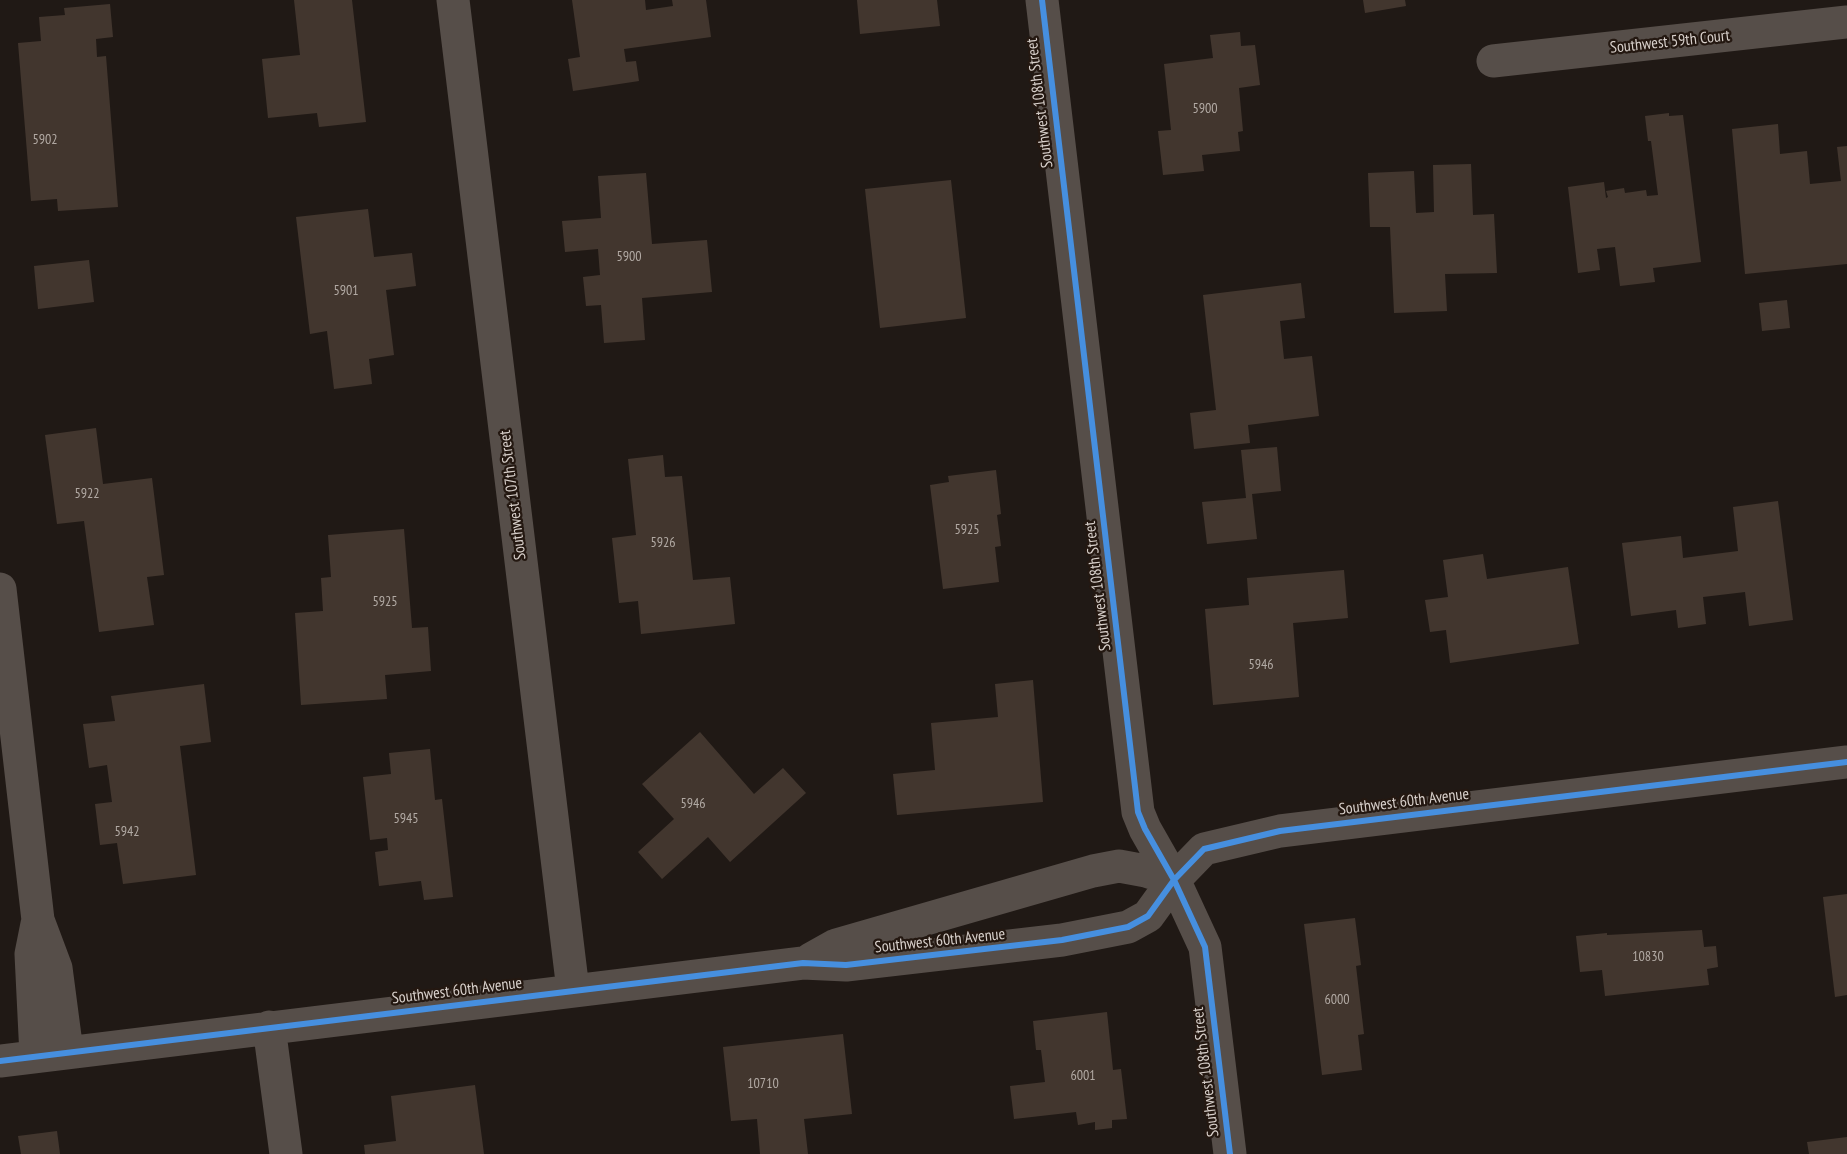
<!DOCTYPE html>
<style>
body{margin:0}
canvas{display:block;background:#201915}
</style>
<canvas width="1847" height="1154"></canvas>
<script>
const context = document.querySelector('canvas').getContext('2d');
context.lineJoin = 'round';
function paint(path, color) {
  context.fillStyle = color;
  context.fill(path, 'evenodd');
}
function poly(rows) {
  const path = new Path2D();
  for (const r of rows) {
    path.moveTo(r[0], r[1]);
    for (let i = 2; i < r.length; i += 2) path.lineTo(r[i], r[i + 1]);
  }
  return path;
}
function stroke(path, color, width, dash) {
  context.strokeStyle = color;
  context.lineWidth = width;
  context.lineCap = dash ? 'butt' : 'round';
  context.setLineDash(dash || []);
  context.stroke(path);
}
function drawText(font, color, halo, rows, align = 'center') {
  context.font = font + ' "PT Sans Narrow",sans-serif';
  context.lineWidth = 4.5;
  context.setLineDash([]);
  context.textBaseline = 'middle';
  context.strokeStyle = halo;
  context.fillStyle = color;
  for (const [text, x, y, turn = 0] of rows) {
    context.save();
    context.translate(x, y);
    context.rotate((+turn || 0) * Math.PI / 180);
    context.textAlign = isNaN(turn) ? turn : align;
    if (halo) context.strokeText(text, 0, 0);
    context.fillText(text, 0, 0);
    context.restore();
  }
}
paint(poly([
 [294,0,352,0,366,122,319,127,317,113,268,118,262,59,300,55],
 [572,0,645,0,646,10,673,6,672,0,706,0,711,37,624,49,626,62,636,61,639,81,573,91,568,59,580,57],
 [857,0,937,0,940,26,860,34],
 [1363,0,1405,0,1406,6,1365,13],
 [110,4,113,37,96,39,97,57,106,56,118,207,58,211,57,199,31,201,18,43,41,41,39,17,65,15,64,8],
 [1240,32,1241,46,1255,45,1260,85,1239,88,1243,131,1238,132,1240,151,1202,155,1204,171,1163,175,1158,131,1171,130,1164,64,1213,58,1210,35],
 [1669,113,1669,116,1683,115,1701,262,1653,268,1655,282,1620,286,1615,247,1597,249,1600,270,1578,273,1568,187,1604,182,1606,198,1608,197,1606,191,1624,188,1625,193,1646,190,1647,196,1658,195,1651,141,1648,141,1645,116],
 [1778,124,1780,154,1807,151,1810,184,1841,181,1837,147,1847,146,1847,264,1745,274,1732,129],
 [1471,164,1473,215,1494,214,1497,273,1445,274,1447,311,1394,313,1390,227,1370,227,1368,173,1414,171,1416,213,1434,212,1433,165],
 [646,173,652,244,707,240,712,292,642,298,645,340,604,343,601,305,586,306,583,277,600,275,598,249,565,252,562,221,601,218,598,176],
 [951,180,966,318,880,328,865,189],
 [368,209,374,257,412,253,416,286,386,290,394,355,369,359,372,384,334,389,327,331,310,334,296,217],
 [89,260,94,302,38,309,34,266],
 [1301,283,1305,318,1280,321,1284,359,1312,356,1319,416,1248,425,1250,443,1194,449,1190,413,1216,410,1203,295],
 [1787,300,1790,328,1762,331,1759,303],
 [96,428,103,484,152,478,164,575,147,577,154,625,99,632,84,521,57,524,45,435],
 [1277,447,1281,491,1252,494,1257,539,1207,544,1202,502,1246,498,1241,450],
 [663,455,665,477,682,476,693,580,730,577,735,624,641,634,638,601,619,603,612,538,636,535,628,459],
 [996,470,1001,514,997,515,1001,546,995,547,999,582,943,589,930,485,949,482,948,476],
 [1778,501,1793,620,1749,626,1745,592,1703,597,1706,624,1678,628,1676,610,1631,616,1622,543,1681,536,1683,558,1738,551,1733,507],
 [404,529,412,628,428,627,431,671,385,675,387,699,301,705,295,613,323,611,321,578,331,577,328,535],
 [1483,554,1487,579,1568,567,1579,644,1450,663,1446,630,1430,632,1425,600,1448,597,1443,560],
 [1344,570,1348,618,1293,623,1299,697,1213,705,1205,609,1249,605,1247,578],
 [1033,680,1043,802,897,815,893,774,935,770,931,723,998,717,995,684],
 [204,684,211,742,180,746,196,875,123,884,117,843,100,845,95,804,112,802,107,765,89,768,83,724,115,721,111,696],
 [700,732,754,794,783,768,806,793,730,862,708,837,662,879,638,852,674,819,642,784],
 [430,749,435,800,442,799,453,897,424,900,421,881,379,886,375,852,388,850,387,838,370,840,363,777,391,774,389,753],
 [1847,894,1847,995,1835,997,1823,897],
 [1355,918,1361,965,1356,966,1364,1034,1358,1035,1362,1070,1322,1075,1304,924],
 [1702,930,1704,947,1716,946,1718,967,1707,969,1709,985,1605,996,1602,970,1580,972,1576,936,1607,933,1607,935],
 [1107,1012,1113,1070,1121,1069,1127,1119,1112,1120,1112,1128,1095,1130,1095,1122,1078,1125,1076,1112,1014,1119,1010,1086,1045,1082,1041,1050,1036,1050,1033,1021],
 [843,1034,852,1114,804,1119,808,1154,760,1154,757,1119,731,1121,723,1047],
 [475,1085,484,1154,365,1154,364,1145,396,1141,391,1096],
 [57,1131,60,1154,21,1154,18,1136],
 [1847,1137,1847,1154,1809,1154,1807,1142]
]), '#42362e');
stroke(poly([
 [453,0,573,990],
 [1042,0,1138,812,1145,829,1174,880,1205,947,1230,1154],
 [1493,61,1847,22],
 [0,589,38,920,56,968,67,1052],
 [811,959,836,945,1093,871,1119,866,1146,871,1174,880],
 [269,1027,286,1154],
 [36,1056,31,954,37,924],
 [0,1061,803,963,846,965,1062,940,1128,927,1148,916,1174,880,1204,849,1280,831,1847,762]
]), '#564e49', 33);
stroke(poly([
 [1042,0,1138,812,1145,829,1174,880,1205,947,1230,1154],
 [0,1061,803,963,846,965,1062,940,1128,927,1148,916,1174,880,1204,849,1280,831,1847,762]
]), '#468fdf', 6);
drawText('14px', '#b2aaa4', null, [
 ["5900",1205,109],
 ["5902",45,140],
 ["5900",629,257],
 ["5901",346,291],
 ["5922",87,494],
 ["5925",967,530],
 ["5926",663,543],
 ["5925",385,602],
 ["5946",1261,665],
 ["5946",693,804],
 ["5945",406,819],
 ["5942",127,832],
 ["10830",1648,957],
 ["6000",1337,1000],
 ["6001",1083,1076],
 ["10710",763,1084]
]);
drawText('16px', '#d8d0cb', '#241811', [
 ["Southwest 59th Court",1670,42,-6],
 ["Southwest 108th Street",1040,103,-97],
 ["Southwest 107th Street",513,495,-97],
 ["Southwest 108th Street",1098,586,-97],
 ["Southwest 60th Avenue",1404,802,-7],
 ["Southwest 60th Avenue",940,941,-6],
 ["Southwest 60th Avenue",457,991,-7],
 ["Southwest 108th Street",1206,1072,-97]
]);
</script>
